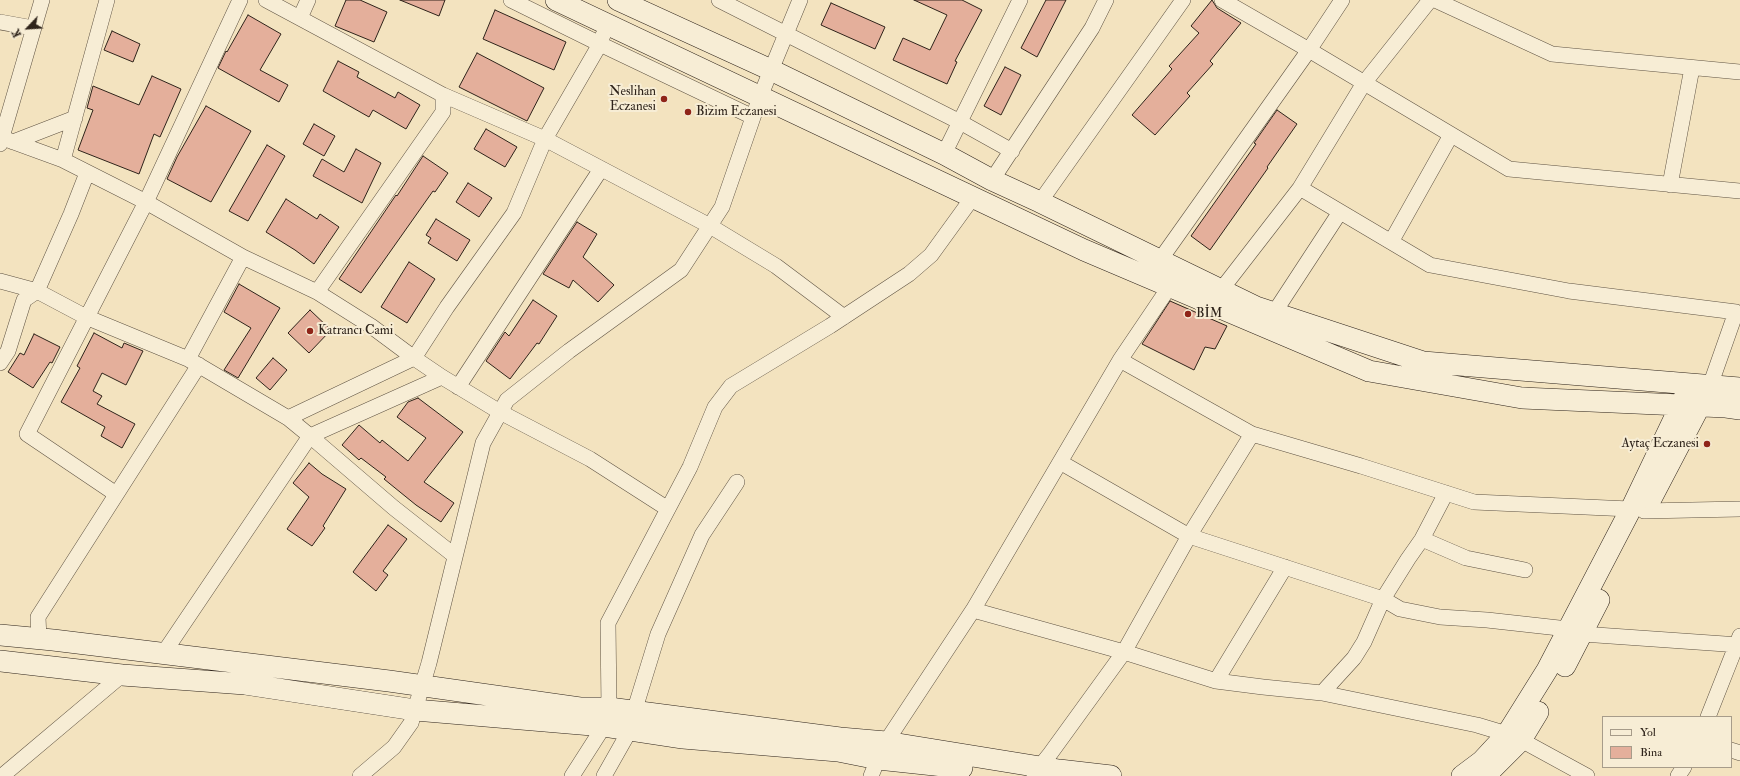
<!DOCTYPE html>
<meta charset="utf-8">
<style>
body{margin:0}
#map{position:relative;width:1740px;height:776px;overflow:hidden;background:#f3e3bf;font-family:"IM FELL Double Pica",serif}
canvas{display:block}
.legend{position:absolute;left:1602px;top:716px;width:130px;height:52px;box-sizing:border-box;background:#f7edd5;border:1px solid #a79c8a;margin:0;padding:5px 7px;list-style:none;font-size:12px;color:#2e231a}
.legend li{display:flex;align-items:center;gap:8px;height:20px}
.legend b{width:20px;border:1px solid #a79c8a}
.north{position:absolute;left:8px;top:8px;width:40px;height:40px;-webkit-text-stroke:3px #f7edd5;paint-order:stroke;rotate:245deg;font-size:11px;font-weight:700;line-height:16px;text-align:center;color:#2e231a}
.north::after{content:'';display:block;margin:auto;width:14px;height:18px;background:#2e231a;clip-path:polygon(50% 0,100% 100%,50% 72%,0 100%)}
</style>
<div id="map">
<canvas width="1740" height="776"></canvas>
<ul class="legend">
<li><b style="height:5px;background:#f7edd5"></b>Yol</li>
<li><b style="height:11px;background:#e4af9b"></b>Bina</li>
</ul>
<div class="north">K</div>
</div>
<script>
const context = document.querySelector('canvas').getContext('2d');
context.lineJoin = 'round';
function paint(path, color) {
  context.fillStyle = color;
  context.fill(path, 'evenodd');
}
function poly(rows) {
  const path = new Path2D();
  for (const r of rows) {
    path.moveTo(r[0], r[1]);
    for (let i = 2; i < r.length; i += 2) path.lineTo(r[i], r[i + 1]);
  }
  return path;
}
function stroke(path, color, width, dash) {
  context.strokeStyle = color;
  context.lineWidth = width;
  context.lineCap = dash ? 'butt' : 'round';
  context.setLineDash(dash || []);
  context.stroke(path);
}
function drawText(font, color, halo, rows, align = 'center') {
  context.font = font + ' "IM FELL Double Pica",serif';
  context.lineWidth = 4;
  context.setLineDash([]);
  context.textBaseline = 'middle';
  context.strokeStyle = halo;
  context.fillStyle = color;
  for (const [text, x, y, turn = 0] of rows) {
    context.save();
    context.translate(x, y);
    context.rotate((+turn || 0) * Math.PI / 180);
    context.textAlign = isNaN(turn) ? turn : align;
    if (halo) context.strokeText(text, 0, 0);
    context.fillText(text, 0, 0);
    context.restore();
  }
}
const building = poly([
 [346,0,360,0,387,12,374,42,335,26,346,0],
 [400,0,445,0,439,16,400,0],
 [914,0,962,0,982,10,955,61,957,62,947,84,893,60,903,38,930,50,947,15,914,0],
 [1046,0,1066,0,1037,57,1021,48,1046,0],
 [1212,0,1217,8,1241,23,1210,61,1213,64,1187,93,1190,96,1155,135,1132,115,1172,69,1169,66,1199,33,1191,26,1212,0],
 [831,3,885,27,875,49,821,25,831,3],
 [495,10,566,42,554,70,483,39,495,10],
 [248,15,281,34,260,70,288,85,279,102,218,68,226,51,227,52,248,15],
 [112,31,140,44,133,62,104,50,112,31],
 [477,53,544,88,527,121,459,87,477,53],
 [338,61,359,72,357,77,395,98,398,92,420,105,406,129,373,110,369,117,323,91,338,61],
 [1005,67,1021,75,1001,115,984,106,1005,67],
 [152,76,181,89,160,137,154,134,139,174,78,150,93,110,87,108,93,86,139,105,152,76],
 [206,106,251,131,211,202,167,179,177,157,206,106],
 [1277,110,1297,124,1267,167,1268,168,1210,250,1191,236,1256,144,1254,143,1277,110],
 [314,124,335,136,324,156,303,144,314,124],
 [486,129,517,147,505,167,474,149,486,129],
 [267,145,285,156,248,221,229,211,267,145],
 [356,149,381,163,362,203,313,176,322,159,344,172,356,149],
 [423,156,448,173,435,192,433,191,361,293,339,279,396,195,397,196,423,156],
 [468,183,492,198,479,217,456,202,468,183],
 [286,199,317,219,320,214,339,227,314,264,295,250,266,232,286,199],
 [436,219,470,240,457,261,428,243,431,238,426,235,436,219],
 [577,222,597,234,583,257,614,285,598,302,573,280,569,288,543,274,577,222],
 [409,262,435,279,407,323,381,307,409,262],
 [239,284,280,308,238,378,224,370,251,328,224,312,239,284],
 [533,300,557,316,539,344,537,343,510,379,486,361,505,332,509,336,533,300],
 [1170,301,1227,326,1215,349,1205,347,1194,370,1142,344,1170,301],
 [310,310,331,330,309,353,288,333,310,310],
 [94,333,122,348,124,343,143,351,126,385,102,373,93,391,102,396,97,404,135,424,122,448,101,436,105,427,61,402,80,368,77,366,94,333],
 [34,334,60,347,52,363,50,362,33,388,8,372,20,353,24,355,34,334],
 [273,358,287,370,270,390,256,378,273,358],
 [418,398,463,432,424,482,454,503,441,522,416,505,384,479,386,477,361,458,359,460,342,445,359,425,380,443,382,440,408,461,426,438,397,417,408,402,418,398],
 [309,463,322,474,346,489,323,526,325,528,312,546,287,529,309,497,293,483,309,463],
 [388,525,407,539,383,571,388,575,376,591,353,572,388,525]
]);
paint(building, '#e4af9b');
stroke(building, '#2e231a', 1);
const street = poly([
 [266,0,443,95],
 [511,0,600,44,545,139,710,226,776,266,844,317],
 [719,0,960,122,1012,151],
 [1342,0,1309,50,1509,169,1740,191],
 [1430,0,1364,83,1300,188,1430,265,1569,291,1736,312,1710,386],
 [1435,0,1552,54,1740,72],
 [300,18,308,0],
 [0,22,33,28],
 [603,35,600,44,753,117],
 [0,137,63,160,146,202,243,257],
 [13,142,75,118],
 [0,144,42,0],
 [944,154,1020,0],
 [63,160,107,0],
 [992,180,1092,28,1106,0],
 [1670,185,1692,68],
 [1040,202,1183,0],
 [1391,242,1451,135],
 [1160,260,1309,50,1222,0],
 [0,281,37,291,86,317,188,359,288,418],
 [1221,290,1300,188],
 [1274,313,1340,212],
 [188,359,243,257,317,292,371,326,414,358,447,307,514,213,545,139,443,95,443,112,317,292],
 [1120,360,1252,434,1189,536,1383,599,1400,609,1440,617,1487,620,1568,629],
 [0,363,8,351,24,300,37,291,71,214,87,173],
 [442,377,310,436,288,418,414,358,442,377,500,412,590,459,668,509],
 [458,387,601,169],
 [1252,434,1361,466,1474,502,1630,509],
 [1060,462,1189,536,1124,652,1216,681,1263,687,1322,693,1477,725,1507,734],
 [116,494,27,434,146,202,240,0],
 [1644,511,1740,509],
 [1422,539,1466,558,1525,570],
 [973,610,1124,652,1050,754,1034,774],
 [1582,634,1740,645],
 [39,639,38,617,199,365],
 [163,654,310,436,394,508,455,556],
 [1216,681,1285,567],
 [1322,693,1354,658,1364,642,1383,599,1408,559,1422,539,1446,493],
 [1708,717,1740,636],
 [1521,740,1587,776],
 [886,742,973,610,1120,360,1170,286],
 [1731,750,1740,753],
 [2,776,122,675],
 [360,776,394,747,411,723,429,663,483,443,507,400,569,351,681,270,722,207,760,97,800,0],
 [572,776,604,726,609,708,608,623,690,467,715,407,731,386,830,326,909,274,931,255,973,197],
 [604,776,630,730,634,712,658,634,702,535,737,482],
 [871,776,878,759],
 [1678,776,1684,767]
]);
const secondary = poly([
 [556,0,1084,250,1369,371,1522,398,1726,407,1740,409],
 [618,0,771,70,944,154,992,180,1040,202,1256,307,1423,362,1740,388],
 [1651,499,1706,394],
 [0,635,53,640,389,681,580,708,609,708,840,738,886,742,1059,770,1111,776],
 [0,661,122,675,245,684,415,710,604,726,683,738,838,751,878,759,962,768],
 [1565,666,1599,600],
 [1487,774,1521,740,1538,712],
 [1462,776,1482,761,1507,734,1547,670,1634,503,1686,394]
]);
stroke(street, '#5f5343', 16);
stroke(secondary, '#2e231a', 22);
stroke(street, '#f7edd5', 15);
stroke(secondary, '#f7edd5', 21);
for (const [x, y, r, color] of [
 [664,99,4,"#8f2418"],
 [688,112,4,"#8f2418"],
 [1188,314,4,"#8f2418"],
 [310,331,4,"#8f2418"],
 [1707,444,4,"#8f2418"]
]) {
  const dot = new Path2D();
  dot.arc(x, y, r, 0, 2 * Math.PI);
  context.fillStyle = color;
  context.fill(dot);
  stroke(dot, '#f7edd5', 1.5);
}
drawText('13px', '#2e231a', '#f7edd5', [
 ["Neslihan",656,92,"right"],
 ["Eczanesi",656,107,"right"],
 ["Bizim Eczanesi",696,112],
 ["BİM",1196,314],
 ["Katrancı Cami",318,331],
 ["Aytaç Eczanesi",1699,444,"right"]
], 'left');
</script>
